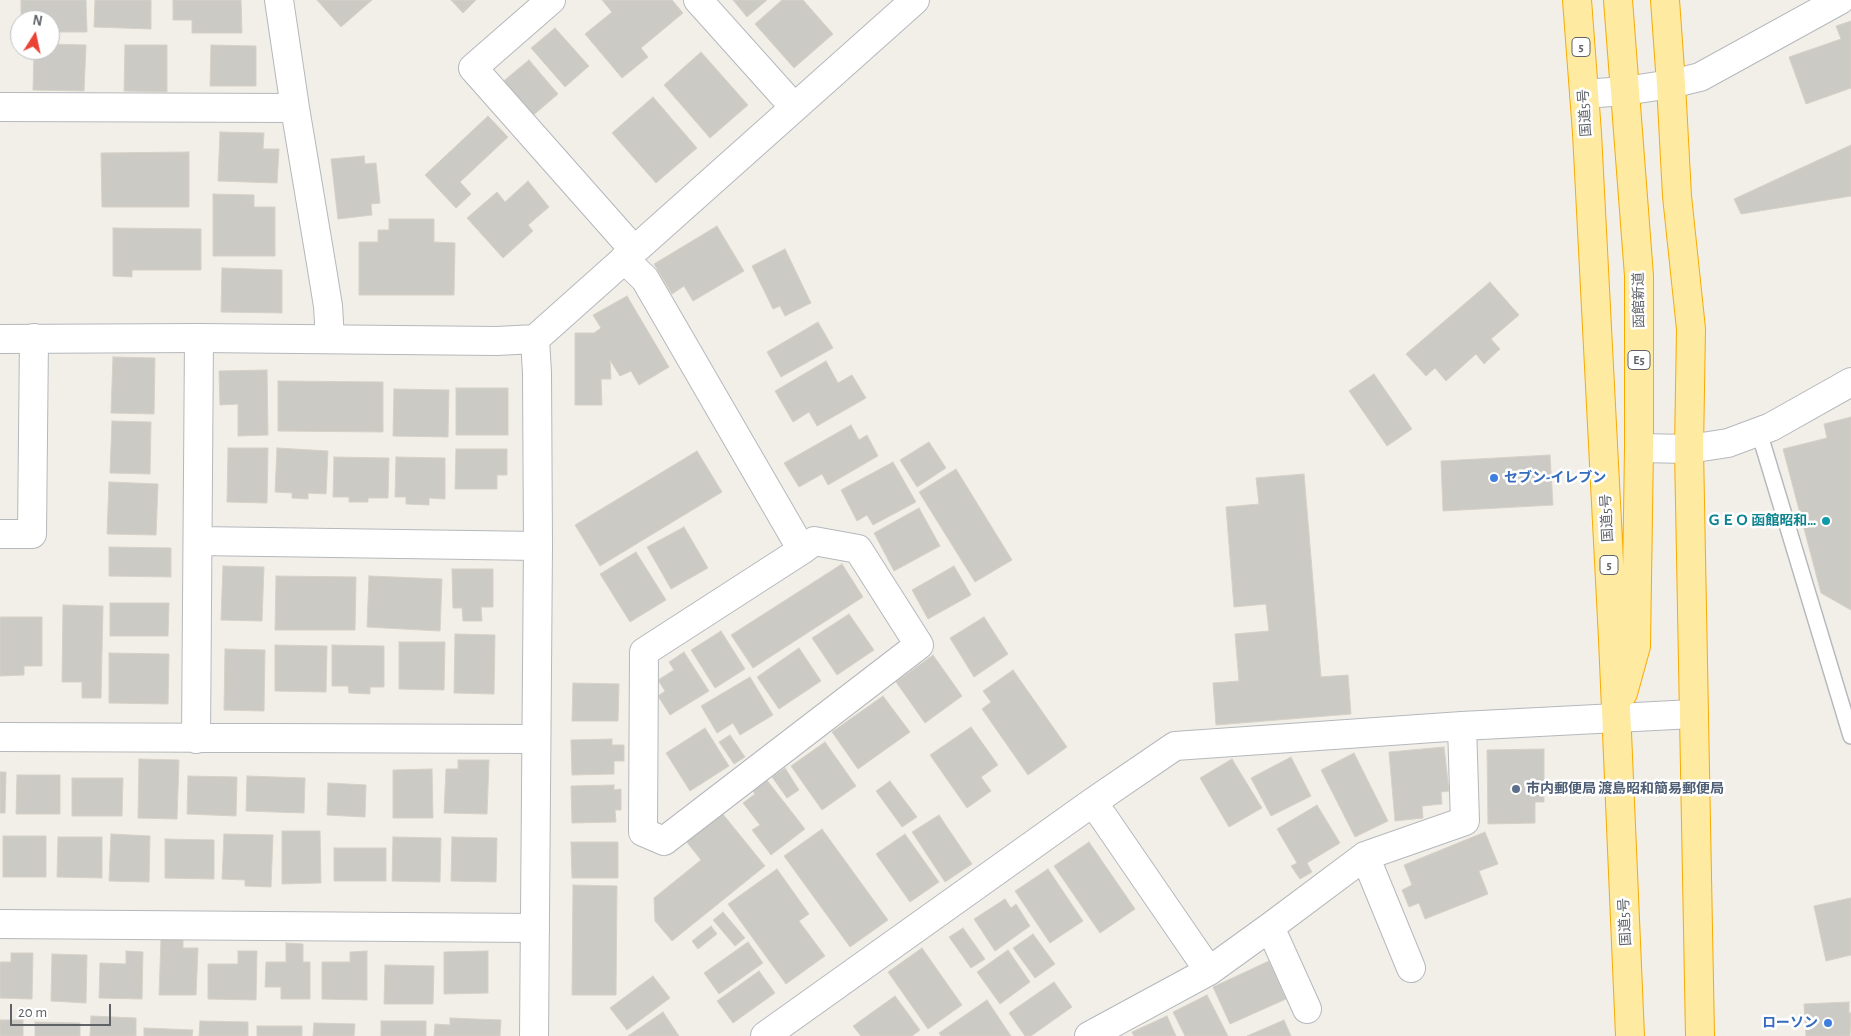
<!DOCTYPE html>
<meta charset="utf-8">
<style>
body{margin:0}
#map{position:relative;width:1851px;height:1036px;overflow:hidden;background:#f1efe8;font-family:"Alegreya Sans",sans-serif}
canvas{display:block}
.north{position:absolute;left:10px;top:10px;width:50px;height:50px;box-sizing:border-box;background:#fff;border:1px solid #bfc1c3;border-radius:50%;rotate:10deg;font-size:14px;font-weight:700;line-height:20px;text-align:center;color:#5f6368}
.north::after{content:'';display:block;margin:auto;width:18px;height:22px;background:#ea4335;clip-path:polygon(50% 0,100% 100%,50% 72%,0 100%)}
.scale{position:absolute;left:10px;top:1004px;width:101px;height:22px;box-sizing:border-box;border:2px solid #5f6368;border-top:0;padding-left:6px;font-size:15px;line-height:18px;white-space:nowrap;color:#5f6368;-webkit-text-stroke:4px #fff;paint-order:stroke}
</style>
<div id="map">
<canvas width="1851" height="1036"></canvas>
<div class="north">N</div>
<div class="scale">20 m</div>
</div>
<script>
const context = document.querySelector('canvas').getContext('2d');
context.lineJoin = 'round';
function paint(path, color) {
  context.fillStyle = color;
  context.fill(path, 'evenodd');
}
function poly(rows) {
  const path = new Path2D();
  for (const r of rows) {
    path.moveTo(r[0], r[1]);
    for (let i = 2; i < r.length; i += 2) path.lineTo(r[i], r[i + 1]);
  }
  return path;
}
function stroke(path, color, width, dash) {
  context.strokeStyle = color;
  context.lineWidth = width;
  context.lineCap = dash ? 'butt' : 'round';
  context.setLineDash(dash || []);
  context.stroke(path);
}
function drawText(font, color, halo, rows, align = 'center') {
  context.font = font + ' "Alegreya Sans","Noto Sans JP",sans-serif';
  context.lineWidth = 5;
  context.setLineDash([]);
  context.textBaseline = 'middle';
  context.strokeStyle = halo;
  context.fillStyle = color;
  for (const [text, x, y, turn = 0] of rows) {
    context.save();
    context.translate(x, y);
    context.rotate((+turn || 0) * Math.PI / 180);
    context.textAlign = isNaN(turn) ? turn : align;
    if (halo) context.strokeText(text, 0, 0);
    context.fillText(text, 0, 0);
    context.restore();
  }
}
const building = poly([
 [21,0,86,0,87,32,50,32,50,20,21,20,21,0],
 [95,0,151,0,151,29,94,27,95,0],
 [173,0,241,0,242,33,192,33,192,20,173,20,173,0],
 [317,0,372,0,341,27,317,0],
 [451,0,476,0,463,13,451,0],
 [602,0,672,0,683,13,641,48,648,57,622,78,585,34,612,12,602,0],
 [733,0,767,0,747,17,733,0],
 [782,0,803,0,833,34,794,68,755,24,782,0],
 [1851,21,1851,88,1806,104,1789,57,1841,39,1836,26,1851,21],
 [555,28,589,66,565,87,531,48,555,28],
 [50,44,86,45,84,91,33,90,34,50,50,50,50,44],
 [125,45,167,45,167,92,124,91,125,45],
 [211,45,256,46,256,86,210,86,211,45],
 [701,52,748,105,710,138,664,85,701,52],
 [529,60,558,94,530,118,500,84,529,60],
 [653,97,697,148,656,183,612,133,653,97],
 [488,116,508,137,460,182,471,194,456,208,425,175,488,116],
 [220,132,264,133,263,149,279,149,277,183,218,181,220,132],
 [1851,145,1851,196,1741,214,1734,199,1851,145],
 [189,152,189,207,102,207,101,153,189,152],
 [364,156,365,164,376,163,380,203,371,204,372,215,338,219,331,159,364,156],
 [528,181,549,207,528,225,533,231,503,258,467,218,497,192,505,202,528,181],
 [213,194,254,195,254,207,275,207,275,256,213,256,213,194],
 [389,219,434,219,434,242,455,243,454,295,359,295,359,242,378,242,378,230,389,230,389,219],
 [717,226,744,271,693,301,684,286,672,294,654,264,717,226],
 [113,228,201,229,201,270,132,270,132,277,113,276,113,228],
 [785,249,811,303,785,316,780,306,773,309,752,266,785,249],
 [222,268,282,270,282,313,221,312,222,268],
 [1490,282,1519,315,1491,339,1500,349,1484,364,1476,354,1446,381,1435,368,1426,376,1406,354,1490,282],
 [627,296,669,367,639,385,631,371,620,376,610,360,611,379,601,379,602,405,575,405,575,333,594,333,601,328,593,315,627,296],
 [818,322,833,348,781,377,767,352,818,322],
 [113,357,155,358,154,414,111,413,113,357],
 [826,361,838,383,852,375,866,398,817,426,809,412,793,422,775,391,826,361],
 [267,370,268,435,238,436,238,404,220,405,219,371,267,370],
 [1374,374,1412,429,1387,446,1349,391,1374,374],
 [278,381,383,382,383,432,278,431,278,381],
 [456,388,508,388,508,435,456,435,456,388],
 [394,389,449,390,448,437,393,436,394,389],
 [1851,417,1851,610,1821,593,1783,449,1827,438,1824,424,1851,417],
 [112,421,151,422,150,474,110,473,112,421],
 [851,425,859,440,867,435,878,456,828,485,822,474,799,487,784,463,851,425],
 [929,442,946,468,917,487,900,460,929,442],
 [228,448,268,448,267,503,227,502,228,448],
 [277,448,328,451,326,494,308,493,308,499,292,498,292,493,275,492,277,448],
 [456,449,507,449,507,475,497,475,497,489,455,489,456,449],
 [697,451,722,492,600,566,575,525,697,451],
 [1550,455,1553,505,1443,511,1441,461,1550,455],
 [334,457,389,458,388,498,368,498,368,502,349,502,349,497,333,497,334,457],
 [396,457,445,458,445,499,429,498,429,505,406,504,406,497,395,497,396,457],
 [893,462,916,502,873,525,867,515,857,521,841,490,893,462],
 [956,469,1012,560,975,582,919,492,956,469],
 [1304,474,1321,677,1348,675,1351,714,1216,725,1213,683,1239,681,1235,634,1269,631,1266,604,1234,607,1226,507,1259,504,1256,478,1304,474],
 [109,482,158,484,156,535,107,534,109,482],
 [919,508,940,546,894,571,874,533,919,508],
 [684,527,708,568,671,589,647,547,684,527],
 [109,547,171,548,171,577,109,576,109,547],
 [636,552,666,600,630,622,600,574,636,552],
 [842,564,863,597,753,668,731,635,842,564],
 [223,566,264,567,262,621,221,620,223,566],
 [954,566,971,595,928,619,912,590,954,566],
 [452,569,493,569,493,607,481,607,482,621,463,621,462,608,453,608,452,569],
 [276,576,356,577,355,630,275,630,276,576],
 [369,576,442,579,440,631,367,627,369,576],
 [110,603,169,603,168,636,110,636,110,603],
 [63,605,103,606,101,698,82,698,82,682,62,682,63,605],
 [849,614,874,650,837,675,812,638,849,614],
 [0,617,42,617,42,666,24,666,24,675,0,676,0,617],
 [984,617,1008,654,974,677,950,638,984,617],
 [721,631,745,669,715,688,691,650,721,631],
 [455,634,495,635,494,694,454,693,455,634],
 [399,642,445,642,444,690,399,689,399,642],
 [275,645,327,646,326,692,275,691,275,645],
 [332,645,384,646,384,687,370,687,370,694,349,693,348,686,332,686,332,645],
 [799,648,821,681,779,709,757,677,799,648],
 [225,649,265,650,264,711,224,710,225,649],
 [684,652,709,691,670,715,658,696,665,691,658,680,674,670,669,662,684,652],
 [109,653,169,654,168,704,109,703,109,653],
 [933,655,962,696,925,723,896,682,933,655],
 [1013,670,1067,747,1028,775,982,709,991,702,983,691,1013,670],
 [750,677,773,715,740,735,733,723,717,733,701,706,750,677],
 [573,683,619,684,618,721,572,721,573,683],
 [883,696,910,732,858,769,832,732,883,696],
 [971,727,998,765,981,777,991,791,967,808,930,755,971,727],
 [705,728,729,766,690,791,666,753,705,728],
 [730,735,745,757,734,764,719,742,730,735],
 [612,739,612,745,624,745,624,761,614,761,614,774,572,775,571,740,612,739],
 [825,742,856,786,822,810,791,766,825,742],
 [1444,747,1449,791,1441,792,1442,804,1422,806,1423,818,1395,821,1389,752,1444,747],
 [1544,749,1544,802,1535,802,1535,823,1488,824,1487,750,1544,749],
 [1354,753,1388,821,1355,837,1321,770,1354,753],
 [1291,757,1311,796,1271,816,1251,778,1291,757],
 [139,759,179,760,177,819,138,818,139,759],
 [1232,759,1262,808,1229,827,1200,778,1232,759],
 [458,760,489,760,487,814,444,813,446,769,458,769,458,760],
 [785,768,799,790,787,798,772,777,785,768],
 [432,769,433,818,393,818,393,770,432,769],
 [0,772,6,772,5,813,0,813,0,772],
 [17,775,60,775,60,814,16,814,17,775],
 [188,776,237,777,236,816,187,814,188,776],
 [247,776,305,778,304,813,246,811,247,776],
 [72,778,123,778,122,816,72,816,72,778],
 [766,779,805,829,771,855,752,830,760,825,743,803,755,794,752,790,766,779],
 [890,781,917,817,902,827,876,791,890,781],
 [328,783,366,785,365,817,327,815,328,783],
 [614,785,614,790,621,789,621,810,615,810,616,822,572,823,571,786,614,785],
 [1317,805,1340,843,1307,863,1312,872,1300,879,1291,866,1297,863,1277,829,1317,805],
 [722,813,765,866,672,941,655,921,654,898,701,860,686,841,722,813],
 [939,815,972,864,945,882,912,832,939,815],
 [822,829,888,920,850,947,784,856,822,829],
 [282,831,320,831,321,883,282,884,282,831],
 [1485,832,1498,864,1479,871,1488,894,1425,919,1419,903,1409,907,1402,890,1412,885,1404,865,1485,832],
 [111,834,150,836,149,882,109,881,111,834],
 [224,834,273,835,271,887,245,886,245,880,222,879,224,834],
 [905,834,939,882,910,902,876,854,905,834],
 [3,836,46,836,46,877,3,877,3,836],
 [58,837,102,837,102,878,57,877,58,837],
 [393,837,441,838,440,882,392,881,393,837],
 [452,837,497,838,496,882,451,881,452,837],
 [165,839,214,840,214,879,165,878,165,839],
 [571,842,618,842,618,878,572,878,571,842],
 [1089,842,1135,909,1100,933,1054,866,1089,842],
 [334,848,386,848,386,881,334,881,334,848],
 [777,869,809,914,799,921,825,956,786,984,728,904,777,869],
 [1048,869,1083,921,1050,943,1015,891,1048,869],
 [573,885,617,886,616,995,572,995,573,885],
 [1851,898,1851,955,1826,961,1814,906,1851,898],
 [1005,899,1011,908,1016,904,1030,926,995,951,974,919,1005,899],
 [723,912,745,938,735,946,713,920,723,912],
 [711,926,717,934,698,949,692,941,711,926],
 [963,928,985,959,971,968,949,937,963,928],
 [1033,934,1055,964,1035,978,1013,948,1033,934],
 [161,939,183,940,183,948,198,948,196,995,159,995,161,939],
 [748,942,763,963,719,994,704,973,748,942],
 [286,943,303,944,303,962,310,962,310,999,281,999,281,987,265,987,266,962,286,962,286,943],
 [922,948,962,1005,928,1029,888,972,922,948],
 [1008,950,1030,982,1000,1004,977,972,1008,950],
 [126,951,143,952,142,999,99,998,100,963,126,964,126,951],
 [238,951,257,951,256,1000,208,999,208,964,238,964,238,951],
 [367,951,367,1000,322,999,322,962,350,962,350,952,367,951],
 [488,951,488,993,444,994,444,952,488,951],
 [11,953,33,953,32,999,0,998,0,962,11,962,11,953],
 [52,954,87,955,86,1003,51,1001,52,954],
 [1269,961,1286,999,1230,1024,1213,987,1269,961],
 [385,965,434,966,433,1004,384,1004,385,965],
 [759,971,775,993,733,1023,717,1001,759,971],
 [653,976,670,998,627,1030,610,1008,653,976],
 [1054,982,1072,1007,1031,1036,1025,1036,1009,1013,1054,982],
 [1207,995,1228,1036,1185,1036,1173,1012,1207,995],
 [895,996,920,1030,912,1036,861,1036,853,1026,895,996],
 [987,1000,1011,1036,941,1036,939,1033,987,1000],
 [1849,1002,1849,1013,1851,1013,1850,1036,1806,1036,1804,1004,1849,1002],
 [663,1012,679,1036,628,1036,663,1012],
 [91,1016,136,1018,136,1036,90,1036,91,1016],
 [1167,1016,1176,1036,1134,1036,1132,1032,1167,1016],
 [450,1018,501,1020,500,1036,434,1036,435,1024,450,1025,450,1018],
 [0,1020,23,1020,23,1036,0,1036,0,1020],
 [1284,1020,1291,1036,1247,1036,1284,1020],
 [200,1021,248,1022,248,1036,199,1036,200,1021],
 [381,1021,426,1021,426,1036,381,1036,381,1021],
 [35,1022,80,1023,80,1036,35,1036,35,1022],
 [314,1023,355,1024,354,1036,313,1036,314,1023],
 [257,1026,302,1026,302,1036,257,1036,257,1026],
 [144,1028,193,1030,192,1036,144,1036,144,1028]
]);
paint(building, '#cccac5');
stroke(building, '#d6d1c6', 1);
const service = poly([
 [1759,432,1851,736]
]);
const minor = poly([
 [279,0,295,108,322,269,328,306,330,339],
 [551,0,473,68,634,250],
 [698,0,794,107],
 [1584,94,1625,91,1671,84,1700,77,1840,0],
 [0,107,295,108],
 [624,259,645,279,802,550,814,541,858,549,919,645,664,841,643,832,644,652,802,550],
 [1639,448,1689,449,1728,443,1771,427,1851,382],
 [0,534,32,534,34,338],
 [198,541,538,546],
 [0,737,536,739],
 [196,739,199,338],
 [1093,802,1209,971],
 [1365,856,1411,968],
 [0,924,535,928],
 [1270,927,1307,1009],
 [765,1036,1093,802,1175,746,1462,726,1693,714],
 [1089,1036,1209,971,1270,927,1365,856,1465,821,1462,726]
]);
const tertiary = poly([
 [0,339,199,338,497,341,535,339,915,0],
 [534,1036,538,546,537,373,535,339]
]);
const trunk = poly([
 [1577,0,1587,133,1613,639,1630,1036],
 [1618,0,1639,276,1639,448,1636,646,1623,693],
 [1665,0,1671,84,1677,196,1691,329,1689,449,1700,1036]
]);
stroke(service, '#b5b8bc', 18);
stroke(minor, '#b5b8bc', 30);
stroke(tertiary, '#b5b8bc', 30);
stroke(trunk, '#f9ab00', 30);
stroke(service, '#fff', 15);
stroke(minor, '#fff', 28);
stroke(tertiary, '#fff', 28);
stroke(trunk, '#feeaa1', 28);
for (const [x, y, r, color] of [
 [1494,478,5,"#3f7fe0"],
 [1826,521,5,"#0f9aa8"],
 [1516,789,5,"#5c6f8a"],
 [1828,1023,5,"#3f7fe0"]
]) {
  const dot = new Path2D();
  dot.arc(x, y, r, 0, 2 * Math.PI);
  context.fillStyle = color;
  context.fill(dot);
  stroke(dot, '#fff', 2);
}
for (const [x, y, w] of [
 [1581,47,18],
 [1639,360,22],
 [1609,565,18]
]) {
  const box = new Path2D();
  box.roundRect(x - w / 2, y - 9.5, w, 19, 4);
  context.fillStyle = '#fff';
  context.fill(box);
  stroke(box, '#5f6368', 1);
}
drawText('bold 12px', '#5f6368', null, [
 ["5",1581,47],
 ["E5",1639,360],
 ["5",1609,565]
]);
drawText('14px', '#5f6368', '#fff', [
 ["国道5号",1585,113,-94],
 ["函館新道",1639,300,-91],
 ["国道5号",1607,518,-93],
 ["国道5号",1625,922,-93]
]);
drawText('bold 14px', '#366cbe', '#fff', [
 ["セブン-イレブン",1504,478],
 ["ローソン",1818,1023,"right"]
], 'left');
drawText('bold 14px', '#0d838f', '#fff', [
 ["ＧＥＯ 函館昭和…",1816,521]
], 'right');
drawText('bold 14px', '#4e5e75', '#fff', [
 ["市内郵便局 渡島昭和簡易郵便局",1526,789]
], 'left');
</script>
